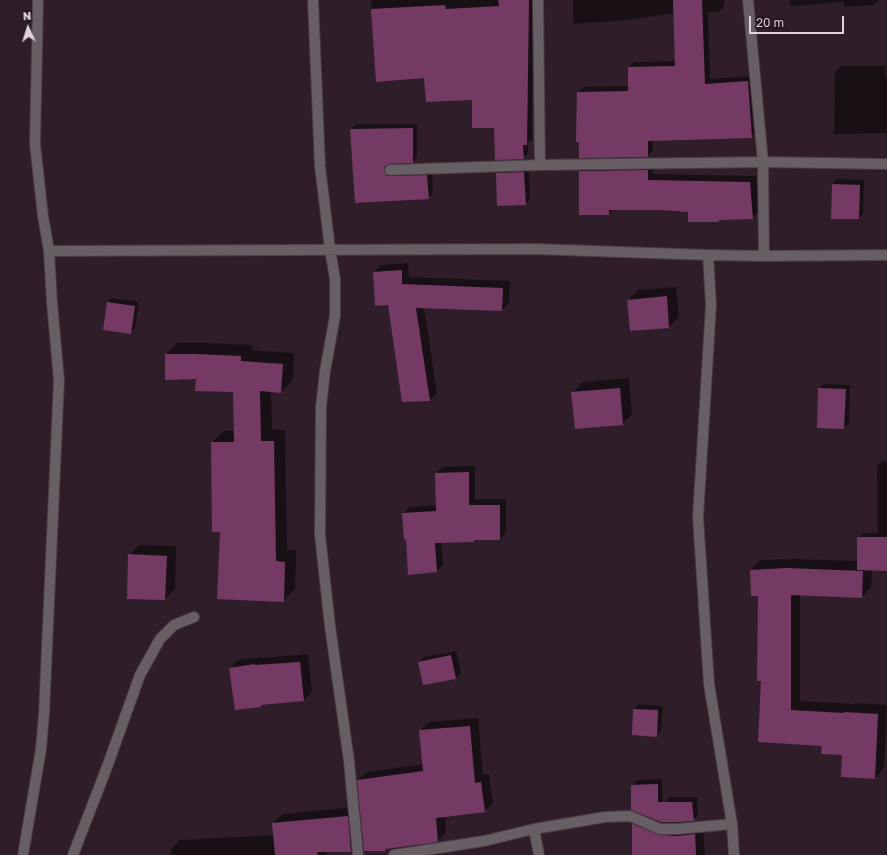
<!DOCTYPE html>
<style>
body{margin:0}
#map{position:relative;width:887px;height:855px;overflow:hidden;background:#2f1e29;font-family:"Golos Text",sans-serif}
canvas{display:block}
.north{position:absolute;left:8px;top:8px;width:40px;height:40px;-webkit-text-stroke:3px #251520;paint-order:stroke;rotate:356deg;font-size:11px;font-weight:700;line-height:16px;text-align:center;color:#dfd4db}
.north::after{content:'';display:block;margin:auto;width:14px;height:18px;background:#dfd4db;clip-path:polygon(50% 0,100% 100%,50% 72%,0 100%)}
.scale{position:absolute;left:749px;top:16px;width:95px;height:18px;box-sizing:border-box;border:2px solid #dfd4db;border-top:0;padding-left:5px;font-size:12px;line-height:14px;white-space:nowrap;color:#dfd4db;-webkit-text-stroke:3px #251520;paint-order:stroke}
</style>
<div id="map">
<canvas width="887" height="855"></canvas>
<div class="north">N</div>
<div class="scale">20 m</div>
</div>
<script>
const context = document.querySelector('canvas').getContext('2d');
context.lineJoin = 'round';
function paint(path, color) {
  context.fillStyle = color;
  context.fill(path, 'evenodd');
}
function poly(rows) {
  const path = new Path2D();
  for (const r of rows) {
    path.moveTo(r[0], r[1]);
    for (let i = 2; i < r.length; i += 2) path.lineTo(r[i], r[i + 1]);
  }
  return path;
}
function stroke(path, color, width, dash) {
  context.strokeStyle = color;
  context.lineWidth = width;
  context.lineCap = dash ? 'butt' : 'round';
  context.setLineDash(dash || []);
  context.stroke(path);
}
paint(poly([
 [371,0,533,0,532,139,528,143,528,153,523,158,495,127,473,99,425,77,377,80],
 [573,0,724,0,724,6,719,12,708,12,710,79,753,76,757,131,751,137,653,140,653,151,647,156,580,141,578,93,583,87,629,86,629,67,634,62,676,61,674,13,627,20,573,24],
 [790,0,879,0,874,5,844,7,843,2,790,6],
 [841,66,886,66,885,77,887,77,887,133,834,134,835,72],
 [356,124,417,124,417,157,413,162,389,163,388,165,391,171,432,171,433,194,428,198,356,202,351,129],
 [653,164,653,174,756,176,758,212,752,218,720,219,718,221,689,211,662,209,614,209,609,214,580,171,587,165],
 [529,168,530,199,525,204,497,173,502,169],
 [837,179,864,180,863,213,859,218,833,184],
 [408,263,409,277,510,281,509,303,502,310,424,308,437,393,430,400,374,272,381,265],
 [676,287,679,317,669,327,628,300,638,290],
 [112,298,139,302,135,328,131,333,108,302],
 [177,343,208,343,253,345,252,350,294,353,293,380,281,392,271,391,272,429,285,430,287,550,296,550,295,589,283,601,221,531,212,442,224,431,235,431,234,391,197,378,166,355],
 [629,378,632,414,622,424,573,392,583,382],
 [824,384,850,385,849,423,844,428,819,388],
 [882,461,887,461,887,570,872,569,871,587,862,597,800,594,800,701,854,704,855,703,887,705,884,768,875,778,843,754,823,745,762,680,759,595,751,570,760,560,796,559,858,561,858,538,863,533,878,533,877,466],
 [475,466,475,499,506,499,506,533,500,539,475,539,474,541,441,542,443,565,437,571,409,573,407,538,403,513,410,507,437,505,436,473,443,467],
 [139,545,176,546,175,589,165,599,129,555],
 [456,651,461,673,456,678,419,662,424,657],
 [308,654,312,692,304,700,263,704,261,706,230,668,238,660,262,657,262,658],
 [639,704,663,706,661,731,656,736,634,709],
 [478,718,483,775,489,774,493,803,484,811,445,816,446,832,438,841,387,848,385,850,358,780,367,772,423,764,420,730,429,722],
 [662,779,663,809,632,785,637,780],
 [670,797,697,797,698,815,693,820,665,802],
 [357,807,360,842,351,851,327,851,327,855,171,855,171,849,180,840,274,835,273,823,282,814],
 [703,826,705,855,669,855,668,836,676,828]
]), '#0007');
paint(poly([
 [498,0,529,0,527,145,523,145,524,159,495,160,494,128,472,128,472,100,426,102,424,78,376,82,371,9,445,5,446,9,499,6],
 [673,0,702,0,705,84,748,81,752,138,648,141,648,157,579,158,579,142,576,142,577,92,628,91,628,67,675,66],
 [413,128,413,163,389,164,384,167,384,171,387,176,390,176,427,175,429,199,355,203,350,129],
 [648,170,648,180,750,182,753,219,719,220,719,222,688,222,688,212,662,210,609,210,609,215,579,215,579,171],
 [524,172,526,205,497,206,496,173],
 [832,184,860,185,859,219,831,219],
 [402,270,402,284,503,288,502,311,416,308,430,401,402,402,388,305,375,306,373,272],
 [667,296,669,328,630,331,627,300],
 [107,302,135,306,131,334,103,330],
 [165,354,196,354,241,356,241,361,283,364,281,393,260,391,261,441,274,441,276,561,285,562,284,602,217,599,220,532,212,532,211,442,234,442,233,392,195,391,196,379,165,380],
 [620,388,623,425,575,429,571,392],
 [818,388,846,389,844,429,817,428],
 [469,472,469,505,500,505,500,540,474,540,474,542,435,543,437,572,408,575,406,539,404,540,402,513,436,511,435,473],
 [857,537,887,537,887,571,857,570],
 [128,554,167,556,165,600,127,599],
 [786,568,863,571,862,598,791,595,791,710,844,713,844,712,878,714,875,779,841,777,842,755,821,754,822,746,758,742,761,681,757,681,758,596,751,596,750,570],
 [451,655,456,679,423,685,418,662],
 [300,662,304,701,261,705,261,707,235,710,229,668,255,664,255,665],
 [633,709,658,710,657,737,632,735],
 [470,726,475,783,481,782,485,812,436,818,438,842,385,849,385,851,364,851,357,780,423,771,419,730],
 [658,784,658,802,692,802,694,821,678,822,661,822,631,810,631,785],
 [348,816,351,852,317,852,318,855,275,855,272,823],
 [632,824,660,835,678,836,695,834,696,855,632,855]
]), '#753a64');
const lane = poly([
 [73,855,107,767,140,675,160,639,174,625,194,617]
]);
const street = poly([
 [313,0,320,166,330,249,335,279,335,316,325,371,321,407,320,535,330,626,349,761,358,855],
 [538,0,540,165],
 [748,0,763,162,764,256],
 [390,170,540,165,763,162,887,164],
 [49,251,535,249,708,255,764,256,887,255],
 [708,255,711,305,698,517,709,684,732,824,734,855],
 [534,829,539,855],
 [23,855,41,749,44,714,59,380,52,303,49,251,43,216,35,144,38,0],
 [394,855,484,841,534,829,605,817,630,816,660,829,678,829,732,824]
]);
stroke(lane, '#4b3b45', 12);
stroke(street, '#4b3b45', 12);
stroke(lane, '#685f65', 10);
stroke(street, '#685f65', 10);
</script>
